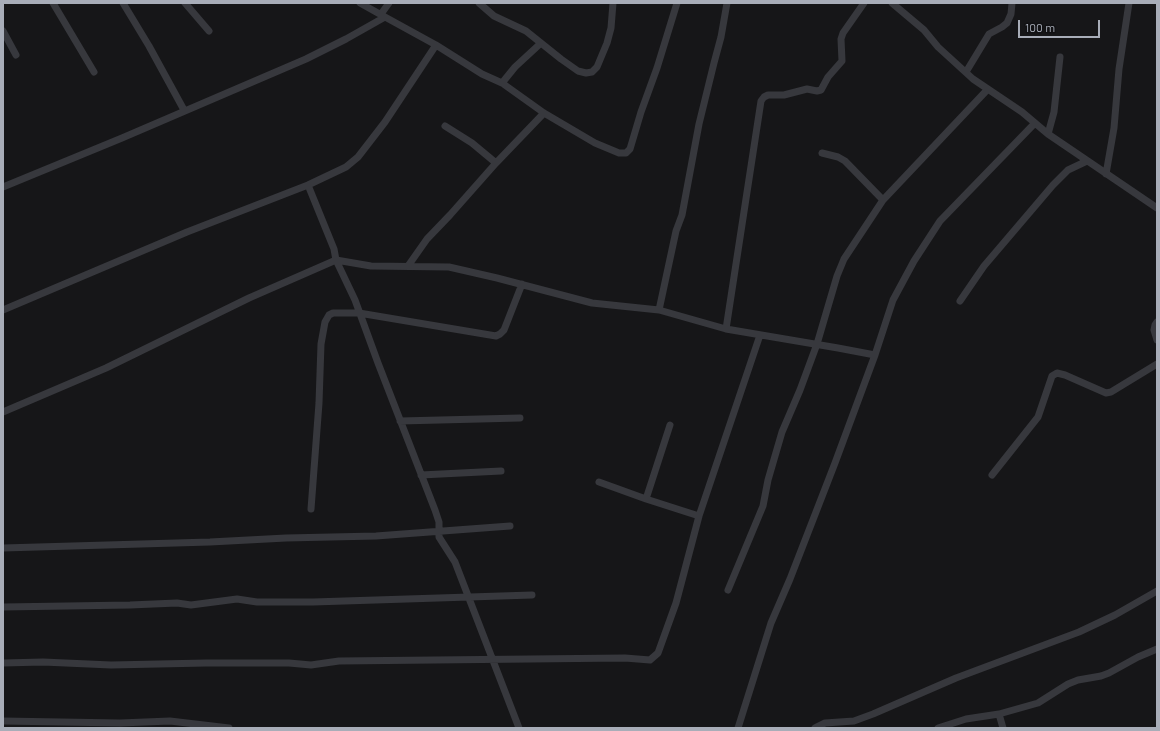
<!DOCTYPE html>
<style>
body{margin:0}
#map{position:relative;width:1160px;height:731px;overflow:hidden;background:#161618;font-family:Barlow,sans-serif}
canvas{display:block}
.frame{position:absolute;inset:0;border:4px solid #a8adb8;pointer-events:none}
.scale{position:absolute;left:1018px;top:20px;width:82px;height:18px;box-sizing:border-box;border:2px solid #a8adb8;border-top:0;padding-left:5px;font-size:12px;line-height:14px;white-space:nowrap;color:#a8adb8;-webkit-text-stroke:3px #111113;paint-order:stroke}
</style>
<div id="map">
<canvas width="1160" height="731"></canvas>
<div class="frame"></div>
<div class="scale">100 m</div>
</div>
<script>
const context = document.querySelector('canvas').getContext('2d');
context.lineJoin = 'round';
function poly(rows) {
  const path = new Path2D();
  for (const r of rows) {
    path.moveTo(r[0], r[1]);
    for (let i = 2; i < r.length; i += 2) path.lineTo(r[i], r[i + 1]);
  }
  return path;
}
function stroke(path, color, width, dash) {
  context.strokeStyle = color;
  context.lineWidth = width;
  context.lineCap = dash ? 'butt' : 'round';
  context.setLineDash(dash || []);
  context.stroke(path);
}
stroke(poly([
 [53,3,94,72],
 [123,3,149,46,184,110],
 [185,3,209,31],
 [360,3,385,17],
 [479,3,494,16,526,31,561,59,578,71,586,73,592,72,597,67,607,43,611,28,613,3],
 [892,3,924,30,938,47,973,79,1022,112,1048,134,1157,208],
 [381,14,389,3],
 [3,31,16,55],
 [966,72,989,34,1002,27,1007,23,1011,14,1012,3],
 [502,83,515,67,541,43],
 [445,126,472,143,496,163],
 [1048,134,1054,112,1060,57],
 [822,153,838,157,845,161,883,200],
 [1106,174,1114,128,1119,69,1129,3],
 [308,185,334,249,336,260,355,300,378,363,435,510,439,522,439,537,455,562,519,728],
 [3,187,122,138,306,59,346,39,385,17,436,45,482,74,502,83,544,113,595,143,619,153,626,153,630,149,641,112,657,68,677,3],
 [408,266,427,239,450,215,496,163,544,113],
 [960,301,984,266,1053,185,1068,170,1087,161],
 [3,310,187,232,308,185,346,167,358,157,385,122,436,45],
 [659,310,676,231,682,215,699,124,714,63,721,37,727,3],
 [1157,322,1155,325,1154,330,1157,340],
 [726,329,761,101,764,97,768,95,784,95,807,89,817,91,821,90,828,77,842,61,841,39,843,33,864,3],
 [3,412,106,368,249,298,336,260,371,266,449,267,497,278,592,303,659,310,726,329,838,348,875,355],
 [400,421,520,418],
 [421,475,501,471],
 [992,475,1038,417,1052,376,1057,373,1065,375,1106,393,1111,392,1157,364],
 [599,482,646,499,699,516],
 [646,499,670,425],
 [311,509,319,403,321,344,325,322,329,315,333,313,359,313,496,336,500,334,504,330,522,284],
 [3,548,210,542,286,538,376,536,510,526],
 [728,590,763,506,768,480,782,432,800,390,817,344,837,276,844,259,883,200,988,89],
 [3,607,130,605,177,603,191,605,237,599,257,602,313,602,532,595],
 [3,663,43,662,111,665,206,663,289,663,311,665,339,661,625,658,650,660,658,653,676,603,699,516,760,335],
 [999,714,1003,728],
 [3,721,120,723,170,721,229,728],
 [738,728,771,623,790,579,835,463,875,355,893,300,914,261,940,221,1035,123],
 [815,728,825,723,854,721,873,714,956,678,1079,632,1115,615,1157,591],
 [938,728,966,719,999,714,1038,703,1068,684,1078,680,1101,676,1109,673,1138,657,1157,649]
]), '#37383d', 7);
</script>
